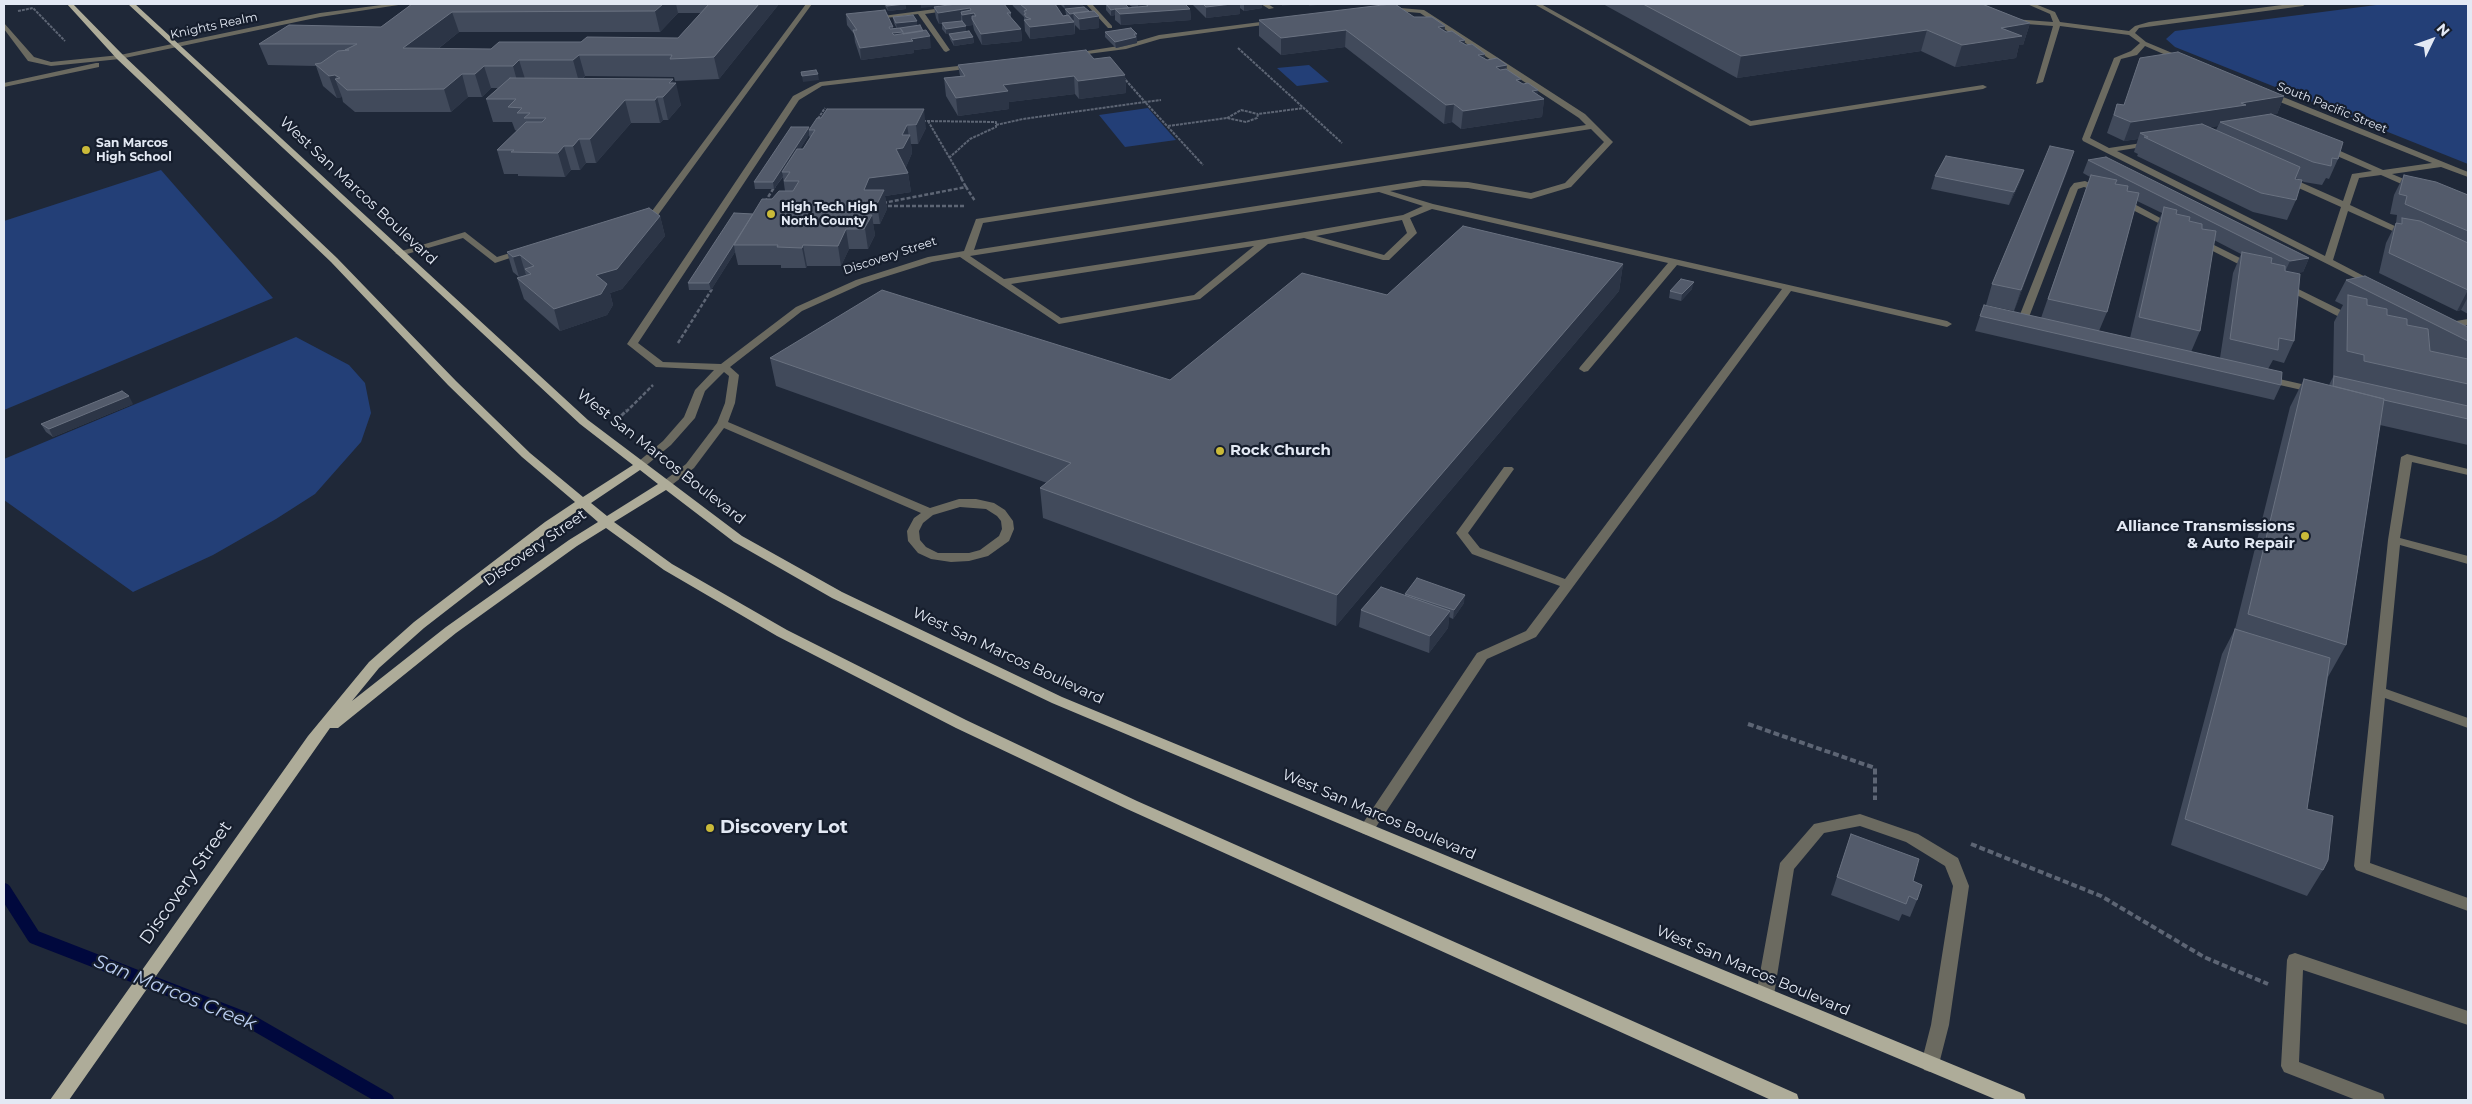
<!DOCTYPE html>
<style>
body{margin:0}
#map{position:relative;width:2472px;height:1104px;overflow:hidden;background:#1f2838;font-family:Montserrat,sans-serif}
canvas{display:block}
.frame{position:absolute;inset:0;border:5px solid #e3e9f4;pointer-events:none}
.north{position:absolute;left:2407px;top:15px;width:50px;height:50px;-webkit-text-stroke:4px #161e2d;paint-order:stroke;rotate:48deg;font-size:14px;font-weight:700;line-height:20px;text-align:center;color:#e3e9f4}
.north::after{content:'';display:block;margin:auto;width:18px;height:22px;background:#e3e9f4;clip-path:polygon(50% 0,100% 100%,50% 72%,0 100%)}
</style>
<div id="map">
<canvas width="2472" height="1104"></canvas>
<div class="frame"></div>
<div class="north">N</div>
</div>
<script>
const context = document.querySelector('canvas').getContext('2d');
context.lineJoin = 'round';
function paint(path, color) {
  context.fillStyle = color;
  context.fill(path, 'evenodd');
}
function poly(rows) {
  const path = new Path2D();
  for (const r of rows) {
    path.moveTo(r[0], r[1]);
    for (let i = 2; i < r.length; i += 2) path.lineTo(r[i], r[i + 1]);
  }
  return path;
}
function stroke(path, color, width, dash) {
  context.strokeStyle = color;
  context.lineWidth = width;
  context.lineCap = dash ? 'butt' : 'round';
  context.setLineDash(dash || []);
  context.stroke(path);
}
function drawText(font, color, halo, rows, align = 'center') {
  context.font = font + ' Montserrat,sans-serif';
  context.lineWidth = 4.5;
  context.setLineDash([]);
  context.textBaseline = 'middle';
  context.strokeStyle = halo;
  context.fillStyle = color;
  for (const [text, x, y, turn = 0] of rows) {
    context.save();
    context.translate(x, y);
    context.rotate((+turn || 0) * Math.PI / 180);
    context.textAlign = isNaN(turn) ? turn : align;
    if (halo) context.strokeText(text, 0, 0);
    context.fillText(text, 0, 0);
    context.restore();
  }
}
paint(poly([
 [2384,4,2468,4,2468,164,2175,47,2166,39,2175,31],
 [1309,65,1329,82,1297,86,1277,68],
 [1148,108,1176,140,1125,147,1099,115],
 [161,170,273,298,4,410,4,221],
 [296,337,349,365,365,383,371,413,361,442,315,494,276,519,213,555,133,592,4,500,4,459]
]), '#233f77');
stroke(poly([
 [4,890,34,937,248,1020,387,1100]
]), '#00083d', 14);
stroke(poly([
 [18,11,33,8,65,41],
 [1238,48,1342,143],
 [1123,77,1145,102,1161,100],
 [1227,118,1241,110,1258,114],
 [923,121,996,122,996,127,970,139,949,158],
 [928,121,962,179],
 [816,122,825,108],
 [996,125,1023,119,1145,102,1203,165],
 [1168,126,1227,118,1246,122,1257,118,1258,114,1304,108]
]), '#5d6574', 2, [3, 1]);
stroke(poly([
 [961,178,966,187],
 [765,202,775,186],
 [883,203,966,187,975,201],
 [882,206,966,206],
 [678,343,712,289],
 [626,412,653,385]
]), '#5d6574', 2.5, [4, 2]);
stroke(poly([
 [621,416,627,410]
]), '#5d6574', 3, [5, 2.5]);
stroke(poly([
 [1748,724,1875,768,1875,800],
 [1971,844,2101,896,2204,957,2268,984]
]), '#5d6574', 4, [6, 3]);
paint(poly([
 [389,4,405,4,320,17,120,59,51,66,28,61,4,29,4,23,34,57,51,62,120,55,320,13,389,4],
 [806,4,812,4,658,215,637,219,637,215,652,211,806,4],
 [1086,4,1092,4,1112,26,1112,28,1108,28,1086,4],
 [1261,4,1268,4,1274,8,1269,9,1261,4],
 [1534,4,1541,4,1751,121,1983,85,1987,87,1983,89,1750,126,1534,4],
 [2027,4,2035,4,2055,12,2060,22,2129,31,2135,26,2149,22,2290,4,2306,4,2303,6,2139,28,2135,33,2146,42,2189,60,2182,62,2145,46,2137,55,2121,59,2090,138,2109,148,2155,141,2155,145,2117,151,2325,256,2341,207,2283,181,2283,177,2289,177,2343,201,2352,174,2372,171,2323,150,2323,146,2329,146,2383,170,2432,163,2265,96,2265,92,2271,92,2468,172,2468,177,2441,167,2392,174,2418,185,2419,187,2415,190,2381,175,2359,178,2350,205,2414,235,2406,237,2348,211,2333,260,2379,284,2374,287,2371,286,2083,141,2082,139,2114,58,2131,51,2140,43,2129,35,2060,26,2043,82,2036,84,2053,26,2013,23,2010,21,2013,19,2053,22,2050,14,2027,4],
 [950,7,952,8,952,10,925,14,950,50,946,52,944,51,918,14,886,18,883,16,950,7],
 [1388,7,1424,10,1585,114,1613,142,1571,187,1531,199,1468,188,1423,186,1390,191,1433,204,1947,321,1952,324,1947,327,1791,291,1536,637,1487,659,1372,833,1367,835,1362,833,1359,829,1477,653,1526,631,1560,586,1472,554,1456,533,1504,467,1512,467,1514,469,1468,533,1480,548,1565,579,1782,289,1677,265,1588,371,1584,372,1579,369,1580,367,1668,263,1432,209,1410,218,1417,233,1389,260,1383,260,1304,238,1268,244,1200,299,1059,324,960,257,932,262,862,284,802,311,730,367,739,375,735,403,728,422,930,508,959,499,976,499,994,503,1005,510,1013,521,1014,529,1009,541,988,556,969,561,951,562,931,559,918,553,908,541,907,531,914,518,921,513,724,428,694,468,669,487,661,487,659,485,661,483,686,464,717,423,725,403,729,376,724,372,705,391,695,418,671,445,643,468,639,469,633,466,663,441,684,417,695,390,714,370,656,367,627,344,793,96,820,82,975,64,979,66,975,68,822,86,799,100,638,343,663,362,721,364,796,307,856,280,928,257,964,251,976,219,1586,125,1579,118,1420,13,1386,10,1386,8,1388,7],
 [1591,129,1604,142,1565,183,1531,193,1468,182,1423,180,974,250,983,223,1591,129],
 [1379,192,1423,206,1403,215,1265,239,1004,279,970,256,1379,192],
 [1402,220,1407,233,1384,255,1316,236,1402,220],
 [1254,246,1194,295,1061,318,1011,284,1254,246],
 [960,507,986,509,997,516,1001,521,1002,529,999,536,980,550,969,553,938,553,926,547,920,540,919,531,923,523,933,515,960,507],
 [1276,20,1278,21,1278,23,1160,39,1126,49,1072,56,1068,54,1125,45,1159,35,1276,20],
 [96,63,99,63,99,67,4,87,4,83,96,63],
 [2085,181,2106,190,2102,193,2084,187,2078,189,2029,317,2040,325,2035,328,2023,324,2019,317,2070,188,2074,183,2085,181],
 [2119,199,2125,199,2177,227,2170,229,2119,203,2119,199],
 [465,232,497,257,523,249,528,252,495,263,463,238,400,256,395,253,465,232],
 [2200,238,2256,266,2258,268,2253,271,2250,270,2197,243,2195,241,2200,238],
 [2284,282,2357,318,2358,320,2353,323,2349,322,2281,287,2279,285,2284,282],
 [2468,319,2468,325,2454,327,2449,324,2450,322,2468,319],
 [2266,376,2319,388,2320,390,2315,393,2262,381,2261,379,2266,376],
 [2407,454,2468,469,2468,475,2412,462,2400,538,2468,556,2468,564,2400,545,2386,689,2468,718,2468,728,2385,698,2370,863,2468,898,2468,911,2356,870,2354,866,2388,540,2401,457,2407,454],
 [1860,814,1918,834,1958,858,1969,886,1949,1025,1939,1064,1936,1070,1930,1072,1924,1070,1921,1064,1931,1025,1953,886,1945,866,1906,842,1860,826,1824,833,1794,869,1774,995,1771,1000,1765,1002,1759,1000,1756,995,1780,863,1814,824,1860,814],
 [2295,953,2468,1011,2468,1025,2303,970,2299,1062,2383,1094,2385,1100,2356,1100,2284,1072,2281,1066,2287,960,2289,955,2295,953]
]), '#6b6a60');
paint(poly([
 [67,4,73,4,123,55,337,258,456,381,530,453,583,497,633,465,580,424,128,4,135,4,588,420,742,536,842,592,1062,697,2024,1094,2026,1100,1997,1100,1052,703,832,598,734,542,666,490,614,522,672,564,787,630,966,720,1137,801,1797,1094,1799,1100,1771,1100,1127,809,956,728,777,636,664,570,606,528,577,546,456,633,338,728,330,728,69,1100,50,1100,308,736,369,662,414,622,545,522,575,502,522,457,448,385,331,262,117,59,67,4],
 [640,470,658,484,607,516,591,503,640,470],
 [582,508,598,522,569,540,446,627,352,701,379,668,424,628,553,528,582,508]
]), '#aeac99');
paint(poly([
 [412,4,779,4,719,79,675,81,674,77,585,76,583,79,673,83,681,105,668,120,663,120,660,123,631,123,596,163,586,163,580,170,571,170,565,177,518,176,518,174,504,174,497,150,517,131,515,130,512,122,493,122,486,99,498,88,491,88,482,97,468,97,451,112,355,112,343,102,342,97,337,98,323,86,316,66,268,65,259,44,381,27],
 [678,13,701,13,678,38,491,49,438,49,459,32,660,32],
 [884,4,905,4,906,9,888,11],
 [1004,4,1011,13,1011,18,1021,29,1022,41,982,45,974,30,973,25,965,26,966,31,973,37,974,43,954,46,950,39,949,34,946,34,942,29,942,24,939,24,936,18,934,7],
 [1012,4,1055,4,1063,16,1066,15,1066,14,1065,9,1060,4,1082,4,1083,7,1089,11,1099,16,1099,28,1080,30,1075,25,1075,34,1030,39,1025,31,1024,17,1013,6],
 [1100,4,1125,4,1129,8,1132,7,1128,4,1185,4,1190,9,1191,20,1121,25,1115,20,1115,15,1111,16,1106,10,1106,5,1101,5],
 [1192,4,1262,4,1262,8,1244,11,1240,8,1240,14,1206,18],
 [1603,4,1982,4,2030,23,2023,45,2019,45,2016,58,1955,67,1921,51,1737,78],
 [846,14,893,27,893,29,897,29,894,23,893,17,917,21,917,26,931,48,914,50,914,53,861,60,855,42,854,34,847,25],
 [1414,17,1445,31,1485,59,1507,69,1521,83,1544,99,1542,117,1461,129,1452,122,1444,124,1345,47,1281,55,1259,36,1259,20],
 [1105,32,1137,34,1137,43,1116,48,1105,37],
 [1094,59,1125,75,1126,93,1079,99,1075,94,1009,102,1009,109,958,116,946,96,944,78,960,76,958,65],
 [2284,96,2277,114,2272,114,2338,159,2329,179,2326,178,2322,185,2304,182,2296,178,2296,200,2287,220,2253,212,2137,156,2138,154,2134,152,2138,139,2124,141,2107,133,2117,104,2124,105],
 [2218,126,2216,130,2210,127],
 [827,109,926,128,918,144,911,144,912,153,906,167,905,167,908,173,911,192,885,196,887,209,880,224,873,224,875,235,868,249,849,249,841,266,807,266,806,268,781,268,781,265,738,265,735,252,711,290,689,290,688,283,753,214,772,199,785,191,783,177,774,189,755,189,754,182,821,118],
 [809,135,810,138,803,149,800,149],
 [2074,151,2014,311,1986,305,1992,284],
 [2088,160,2309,258,2303,272,2295,273,2294,341,2284,363,2273,360,2268,369,2281,385,2274,400,1975,331,1980,316,2041,318,2090,177,2083,173],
 [2137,201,2162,213,2156,227,2130,338,2099,331,2107,312],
 [2214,240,2241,254,2233,273,2220,358,2191,352,2200,331],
 [2024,170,2019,184,2009,205,1931,189,1935,176],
 [2404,175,2468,195,2468,314,2461,310,2457,311,2379,273,2386,243,2396,223,2397,215,2390,214,2394,195],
 [660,216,665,236,622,289,610,293,613,305,607,315,560,331,524,299,517,278,526,275,519,277,513,272,507,252],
 [1623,264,1619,291,1336,626,1043,518,1040,488,1047,483,776,386,770,358,1170,380,1387,295],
 [2346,280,2468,327,2468,445,2380,425,2346,645,2328,677,2328,676,2307,809,2323,870,2307,896,2171,845,2222,654,2235,629,2290,407,2304,379,2329,385,2333,377,2334,322,2343,305,2335,301],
 [1692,289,1681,301,1669,298,1670,291],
 [133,404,53,437,46,432,41,424],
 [1405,594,1464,603,1453,619,1449,617,1448,628,1429,653,1359,627,1361,610,1405,595],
 [1851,834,1913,881,1917,900,1910,917,1902,914,1899,921,1831,895]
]), '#414a5b');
paint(poly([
 [663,4,676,4,678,13,660,32,655,11],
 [759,4,779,4,719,79,714,57],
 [905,4,906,9,888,11,887,6],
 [921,4,939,4,939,6,921,8],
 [1064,4,1082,4,1083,7,1065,9],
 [1138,4,1146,4,1146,12,1190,9,1191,20,1121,25,1120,14,1138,13],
 [1232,4,1240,4,1240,14,1206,18,1206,7],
 [1254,4,1262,4,1262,8,1244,11,1244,5],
 [1282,4,1301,4,1282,6],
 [1309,4,1326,4,1309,6],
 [970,8,970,14,974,13,975,23,972,19,973,25,963,26,962,15,961,12,961,21,939,24,938,13],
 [1115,9,1115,15,1111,16,1111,10],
 [452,12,459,32,411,70,403,48],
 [1070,14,1073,14,1074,20,1071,20],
 [1099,16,1099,28,1080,30,1079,19],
 [917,21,917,26,897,29,896,23],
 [1074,22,1075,34,1030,39,1030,27],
 [2030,23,2023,45,2019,45,2016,58,1955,67,1962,45,2001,28],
 [966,26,966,32,946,34,946,29],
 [1445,26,1444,43,1438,27],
 [889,27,893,27,894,33,903,32,911,39,930,36,931,48,914,50,914,53,861,60,860,48],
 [1021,29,1022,41,982,45,981,34],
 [1346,30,1345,47,1281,55,1281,38],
 [1927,30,1921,51,1737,78,1741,56],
 [1134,34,1137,34,1137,43,1116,48,1115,42],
 [973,37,974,43,954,46,953,40],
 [1465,40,1464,57,1459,41],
 [1485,54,1484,71,1478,55],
 [579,55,585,76,579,82,573,60],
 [519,60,526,82,519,88,513,66],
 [1507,65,1505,83,1496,67],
 [484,66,491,88,482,97,475,74],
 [462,74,468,97,451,112,444,89],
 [818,74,819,80,803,82,802,76],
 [335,75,338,82,335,79,342,97,337,98,329,76],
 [1125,75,1126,93,1079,99,1078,81],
 [1074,76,1075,94,1009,102,1009,109,958,116,956,98,1003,85],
 [673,79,674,85,676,83,681,105,668,120,663,97,669,83],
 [1538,90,1537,100,1544,99,1542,117,1461,129,1463,111,1532,91],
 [2284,96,2277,114,2240,120,2220,122,2218,126,2148,137,2140,133,2138,139,2124,141,2131,122,2241,103],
 [657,97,663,120,660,123,655,100],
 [625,100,631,123,596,163,590,139],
 [1454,104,1452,122,1444,124,1446,105],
 [924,109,926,128,918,144,916,125],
 [907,125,909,137,910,135,912,153,906,167,898,168,896,149],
 [809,127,809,135,785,172,782,172,783,176,774,189,773,182],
 [579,139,586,163,580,170,573,146],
 [564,146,571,170,565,177,558,153],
 [2074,151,2068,170,2014,311,2021,290],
 [2024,170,2019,184,2009,205,2014,192],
 [908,173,911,192,885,196,887,209,880,224,877,204,868,204,870,218,872,215,875,235,868,249,863,215,864,190,869,178],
 [754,214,734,245,735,252,711,290,709,283],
 [660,216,665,236,622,289,610,293,613,305,607,315,560,331,554,309,596,275],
 [846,229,849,249,841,266,838,246],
 [803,245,807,266,806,268,802,248],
 [520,255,526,275,519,277,513,257],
 [2309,258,2303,272,2283,276,2290,261],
 [1623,264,1619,291,1336,626,1337,595],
 [1694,282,1692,289,1681,301,1682,294],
 [2468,290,2468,297,2461,310,2457,311],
 [129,396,133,404,53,437,49,429],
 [1465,595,1464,603,1453,619,1454,610],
 [1450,611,1448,628,1429,653,1430,636]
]), '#2c3546');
const building = poly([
 [412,4,663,4,655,11,452,12,403,48,491,49,499,42,581,42,587,37,678,38,709,4,759,4,714,57,670,59,672,55,579,55,573,60,519,60,513,66,484,66,475,74,462,74,444,89,347,90,335,79,340,78,335,75,329,76,315,64,321,63,338,51,349,50,345,50,357,44,259,44,289,25,381,27,412,4],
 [886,4,905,4,887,6,886,4],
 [956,4,1004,4,1011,13,1007,13,1021,29,981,34,972,19,972,16,976,16,974,13,962,15,961,12,971,10,970,8,938,13,934,7,956,4],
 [1020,4,1055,4,1063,16,1068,15,1074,22,1030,27,1024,20,1031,19,1026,17,1024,14,1026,14,1024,11,1027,10,1020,4],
 [1106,4,1125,4,1129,8,1115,9,1111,10,1106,4],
 [1146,4,1185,4,1190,9,1120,14,1115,9,1148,6,1146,4],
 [1203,4,1232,4,1206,7,1203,4],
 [1391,4,1395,4,1414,17,1432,17,1445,26,1438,27,1446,32,1452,31,1465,40,1459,41,1466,45,1472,44,1485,54,1478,55,1487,60,1497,58,1507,65,1496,67,1500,70,1506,69,1521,79,1516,80,1523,84,1528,83,1538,90,1532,91,1544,99,1463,111,1454,104,1446,105,1346,30,1281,38,1259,20,1391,4],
 [1643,4,1982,4,2030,23,2001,28,2022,36,1962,45,1927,30,1741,56,1643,4],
 [1084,7,1089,11,1070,14,1065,9,1084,7],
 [885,10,893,27,889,27,890,29,900,28,903,32,892,33,894,35,926,30,930,36,911,39,913,41,860,48,853,30,857,30,846,14,885,10],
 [1094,11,1099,16,1079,19,1073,13,1094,11],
 [913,15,917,21,896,23,893,17,913,15],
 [962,21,966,26,946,29,942,23,962,21],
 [920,25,923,31,903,34,903,32,900,28,920,25],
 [1131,28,1137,34,1134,34,1136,37,1115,42,1105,32,1131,28],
 [969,31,973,37,953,40,949,34,969,31],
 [1086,50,1094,59,1110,57,1125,75,1078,81,1074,76,1003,85,1008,91,956,98,944,78,965,76,958,65,1086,50],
 [2178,52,2284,96,2241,103,2246,105,2131,122,2114,115,2117,104,2124,105,2140,58,2178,52],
 [816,70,818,74,802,76,801,72,816,70],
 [510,78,673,79,669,83,676,83,663,97,657,97,655,100,625,100,590,139,579,139,573,146,564,146,558,153,511,152,514,150,497,150,526,122,542,122,546,118,524,118,530,113,517,113,522,108,508,107,516,99,486,99,510,78],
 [827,109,924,109,916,125,907,125,902,135,910,135,903,148,896,149,908,173,869,178,864,190,884,190,877,204,868,204,863,215,872,215,864,229,846,229,838,246,803,245,802,248,777,247,778,245,734,245,762,199,772,199,779,191,793,191,799,181,784,181,790,172,782,172,797,149,803,149,815,130,809,130,817,118,821,118,827,109],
 [2271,114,2343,142,2338,159,2332,158,2331,166,2313,162,2220,122,2271,114],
 [2202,124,2300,167,2295,179,2302,180,2296,200,2261,193,2144,137,2148,137,2140,133,2202,124],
 [791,127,809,127,773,182,754,182,791,127],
 [2050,146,2074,151,2021,290,1992,284,2050,146],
 [1946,156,2024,170,2014,192,1935,176,1946,156],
 [2106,157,2309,258,2290,261,2088,160,2106,157],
 [2091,175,2117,180,2115,184,2128,186,2127,191,2139,193,2107,312,2048,299,2091,175],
 [2404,175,2436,182,2468,195,2468,231,2405,204,2407,196,2399,194,2404,175],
 [2164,207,2177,210,2176,214,2190,217,2189,221,2202,224,2202,229,2216,231,2200,331,2139,317,2164,207],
 [649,208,660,216,617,269,596,275,607,284,601,294,554,309,517,278,531,274,525,269,534,266,520,255,513,257,507,252,649,208],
 [734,213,753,214,709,283,688,283,734,213],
 [2402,218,2420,221,2468,243,2468,290,2389,253,2396,223,2402,224,2402,218],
 [1463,226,1623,264,1337,595,1040,488,1071,463,770,358,882,290,1170,380,1302,273,1387,295,1463,226],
 [2242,252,2272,258,2271,263,2285,266,2285,271,2300,274,2294,341,2279,338,2278,350,2230,339,2242,252],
 [2365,276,2468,327,2468,341,2346,280,2365,276],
 [1681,279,1694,282,1682,294,1670,291,1681,279],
 [2348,295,2367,299,2367,305,2387,309,2387,315,2407,319,2407,325,2428,329,2430,351,2468,359,2468,384,2364,361,2364,355,2347,351,2348,295],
 [1984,305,2282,372,2281,385,1980,316,1984,305],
 [2334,376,2468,406,2468,419,2384,400,2384,399,2333,386,2334,376],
 [2304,379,2384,399,2346,645,2248,614,2304,379],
 [122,391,129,396,49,429,41,424,122,391],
 [1417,578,1465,595,1454,610,1405,594,1417,578],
 [1381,587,1450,611,1430,636,1361,610,1381,587],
 [2235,629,2330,658,2307,809,2333,816,2328,860,2323,870,2185,819,2235,629],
 [1851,834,1919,859,1913,881,1922,885,1917,900,1909,896,1906,904,1837,877,1851,834]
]);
paint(building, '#535b6b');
stroke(building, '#697180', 1);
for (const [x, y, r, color] of [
 [86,150,5,"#caba39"],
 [771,214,5,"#caba39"],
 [1220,451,5,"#caba39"],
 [2305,536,5,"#caba39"],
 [710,828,5,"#caba39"]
]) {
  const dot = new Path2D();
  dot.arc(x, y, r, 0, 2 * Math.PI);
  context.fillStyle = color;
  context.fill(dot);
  stroke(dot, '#161e2d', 2);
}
drawText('12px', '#e3e9f4', '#161e2d', [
 ["Knights Realm",214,26,-12],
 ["South Pacific Street",2332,108,22],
 ["Discovery Street",890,256,-18]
]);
drawText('bold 12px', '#e3e9f4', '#161e2d', [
 ["San Marcos",96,143],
 ["High School",96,157],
 ["High Tech High",781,207],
 ["North County",781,221]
], 'left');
drawText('15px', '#e3e9f4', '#161e2d', [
 ["West San Marcos Boulevard",358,191,43],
 ["West San Marcos Boulevard",661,457,38],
 ["Discovery Street",535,548,-35],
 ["West San Marcos Boulevard",1008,656,25],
 ["West San Marcos Boulevard",1379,815,23],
 ["West San Marcos Boulevard",1753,971,23]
]);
drawText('bold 15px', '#e3e9f4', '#161e2d', [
 ["Rock Church",1230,451],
 ["Alliance Transmissions",2295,527,"right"],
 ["& Auto Repair",2295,544,"right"]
], 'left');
drawText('bold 18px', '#e3e9f4', '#161e2d', [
 ["Discovery Lot",720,828]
], 'left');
drawText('18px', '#e3e9f4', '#161e2d', [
 ["Discovery Street",186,883,-55]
]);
drawText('italic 19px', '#bccff1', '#161e2d', [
 ["San Marcos Creek",175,993,22]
]);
</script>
